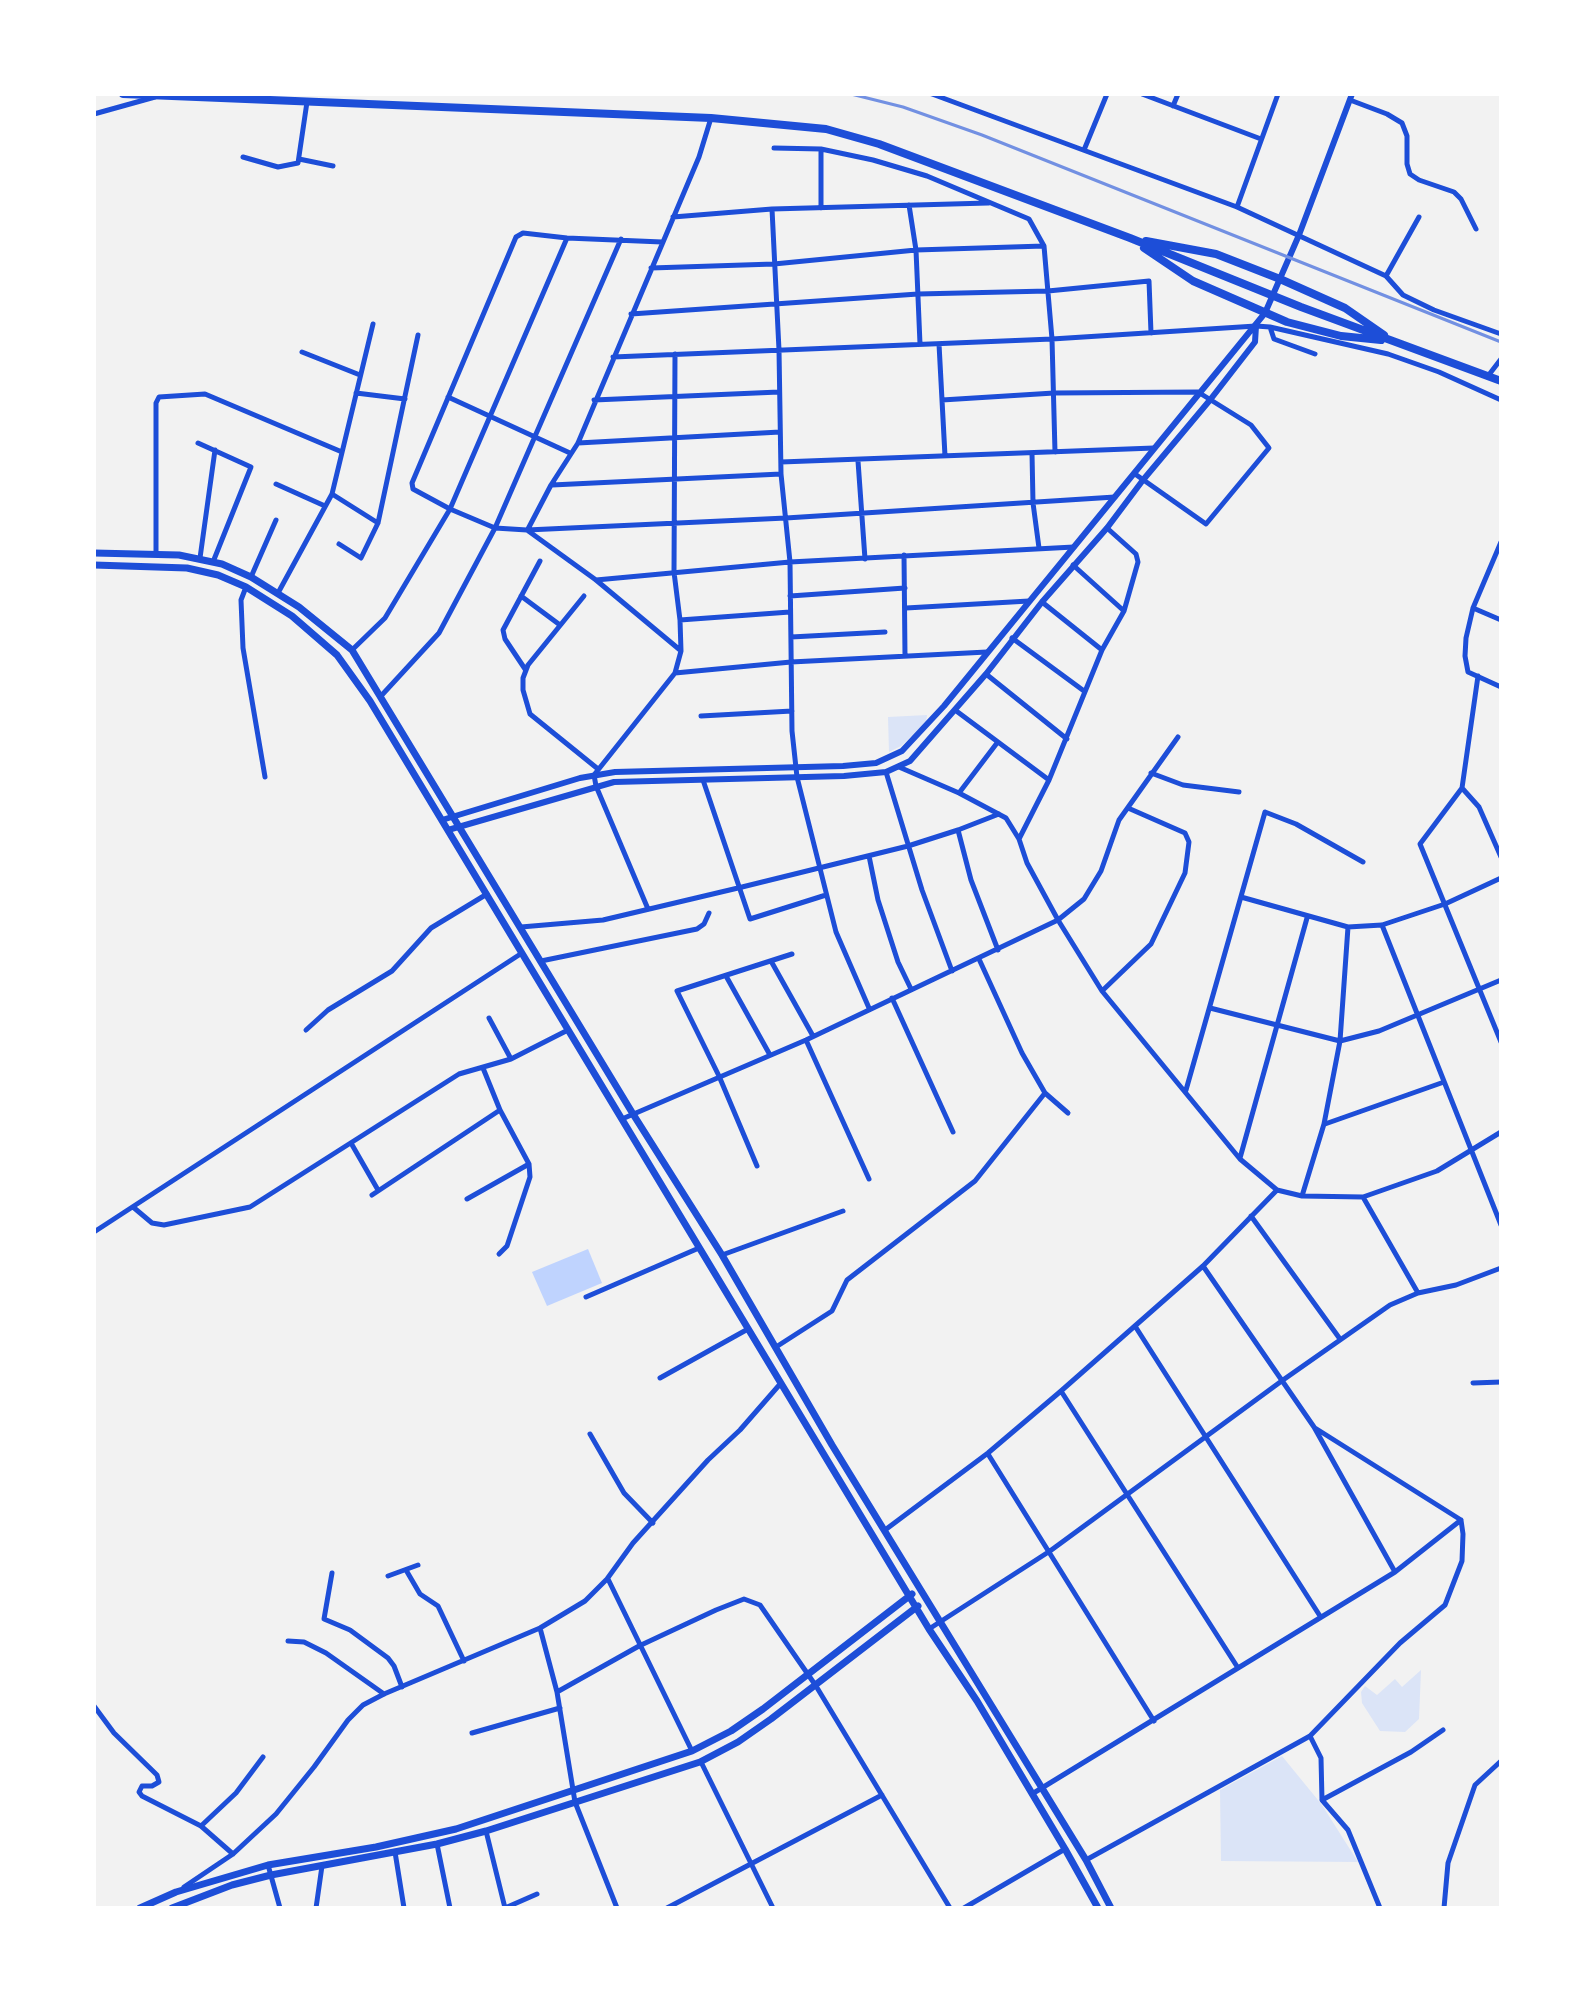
<!DOCTYPE html>
<style>
body{margin:0}
#map{position:relative;width:1595px;height:2002px;overflow:hidden;background:#f2f2f2;font-family:Figtree,sans-serif}
canvas{display:block}
.frame{position:absolute;inset:0;border:96px solid #fff;pointer-events:none}
</style>
<div id="map">
<canvas width="1595" height="2002"></canvas>
<div class="frame"></div>
</div>
<script>
const context = document.querySelector('canvas').getContext('2d');
context.lineJoin = 'round';
function paint(path, color) {
  context.fillStyle = color;
  context.fill(path, 'evenodd');
}
function poly(rows) {
  const path = new Path2D();
  for (const r of rows) {
    path.moveTo(r[0], r[1]);
    for (let i = 2; i < r.length; i += 2) path.lineTo(r[i], r[i + 1]);
  }
  return path;
}
function stroke(path, color, width, dash) {
  context.strokeStyle = color;
  context.lineWidth = width;
  context.lineCap = dash ? 'butt' : 'round';
  context.setLineDash(dash || []);
  context.stroke(path);
}
paint(poly([
 [927,715,926,722,901,746,889,752,888,717],
 [1421,1670,1419,1719,1405,1732,1380,1731,1362,1703,1361,1692,1365,1686,1377,1695,1395,1679,1402,1687],
 [1282,1756,1322,1805,1358,1862,1221,1861,1220,1790]
]), '#dbe4f7');
paint(poly([
 [588,1249,602,1283,547,1306,532,1272]
]), '#bfd3fe');
stroke(poly([
 [932,94,1237,207,1386,276,1403,295,1434,310,1501,334],
 [1142,94,1261,139],
 [1350,100,1387,114,1402,123,1407,136,1407,164,1410,174,1419,180,1454,192,1461,199,1476,229],
 [1173,106,1178,94],
 [94,114,155,97],
 [774,148,821,149,873,160,927,176,1029,219,1044,246,1052,339,1055,452],
 [1084,150,1107,94],
 [243,157,278,167,298,163,307,102],
 [299,159,333,166],
 [909,205,916,250,920,344],
 [1237,207,1278,94],
 [821,208,821,149],
 [772,209,779,350,781,474,790,562,792,731,797,777,836,932,869,1008],
 [673,217,772,209,988,203],
 [662,242,567,238,523,233,516,237,412,483,413,489,450,509,495,528,527,530,786,518,1115,497],
 [651,268,774,264,916,250,1044,246],
 [1386,276,1419,217],
 [631,314,918,294,1048,291,1149,281,1151,333],
 [1270,327,1274,339,1315,354],
 [939,344,945,456],
 [302,352,360,375],
 [613,357,1052,339,1256,326,1270,327,1388,354,1439,372,1501,400],
 [1488,376,1501,359],
 [356,393,405,399],
 [448,397,570,453],
 [594,400,779,392],
 [942,400,1054,393,1198,392,1251,425,1269,448,1206,524,1135,474],
 [198,443,251,467,213,562],
 [578,443,780,432],
 [1032,453,1033,503,1039,548],
 [858,461,865,559],
 [781,462,1154,448],
 [276,484,325,506],
 [552,485,781,474],
 [332,494,378,523],
 [528,529,551,485,578,443,699,157,711,118],
 [527,530,596,580,680,650],
 [1501,542,1473,608,1466,638,1465,656,1468,672,1501,687],
 [339,544,361,558,378,523,418,335],
 [156,554,156,403,159,397,205,394,342,452],
 [904,555,905,656],
 [200,558,215,450],
 [1073,565,1124,611],
 [251,577,276,520],
 [596,580,790,562,1074,547],
 [246,587,241,600,243,648,265,777],
 [278,593,332,494,373,324],
 [521,596,560,625],
 [584,596,528,665,523,678,523,690,530,714,598,769],
 [790,596,905,588],
 [1042,602,1102,650],
 [906,608,1029,601],
 [1473,608,1501,620],
 [680,620,790,612],
 [791,637,885,632],
 [1012,638,1084,691],
 [352,650,385,618,450,509,567,238],
 [525,669,505,639,503,630,540,561],
 [675,673,791,662,987,652],
 [986,674,1067,739],
 [1478,676,1462,788,1420,844,1501,1042],
 [381,696,439,633,495,528,621,239],
 [955,710,1049,780],
 [701,716,792,711],
 [899,767,959,793,1006,818,1019,839,1027,863,1058,920,1102,991,1240,1159,1277,1190,1302,1196,1363,1197,1437,1171,1501,1132],
 [886,772,922,890,952,971],
 [1151,773,1183,785,1239,792],
 [703,780,750,919,826,895],
 [1462,788,1479,807,1501,857],
 [959,793,997,743],
 [958,830,971,880,998,950],
 [1019,839,1049,780,1102,650,1124,611,1138,562,1136,554,1107,528],
 [869,856,878,900,898,962,911,989],
 [1241,897,1348,927,1382,925,1445,904,1501,878],
 [648,909,596,786,594,775,675,673,681,651,680,620,674,572,675,354],
 [1382,925,1501,1225],
 [521,927,603,920,738,888,908,846,958,830,999,814],
 [979,959,1022,1053,1045,1093,1068,1113],
 [541,961,697,929,704,924,709,913],
 [771,961,813,1036],
 [726,976,770,1055],
 [1102,991,1151,944,1185,873,1189,842,1185,833,1128,808],
 [892,998,953,1132],
 [1210,1008,1340,1041,1379,1031,1501,980],
 [489,1018,511,1059],
 [306,1030,328,1010,392,971,431,928,487,894],
 [806,1040,869,1179],
 [483,1068,500,1110,529,1164,530,1177,507,1246,499,1254],
 [1186,1090,1265,812,1296,824,1363,862],
 [622,1119,806,1040,1058,920,1084,899,1101,871,1119,820,1178,737],
 [1325,1124,1444,1082],
 [351,1143,378,1190],
 [1240,1158,1307,918],
 [757,1166,719,1076,677,991,792,954],
 [372,1195,500,1110],
 [1302,1196,1324,1124,1340,1041,1348,927],
 [1363,1197,1418,1293],
 [467,1199,529,1164],
 [133,1207,152,1223,164,1225,250,1207,459,1074,511,1059,568,1030],
 [1251,1216,1340,1339],
 [94,1232,522,953],
 [722,1255,843,1211],
 [1203,1266,1314,1427,1395,1572],
 [586,1297,699,1248],
 [1135,1326,1320,1616],
 [776,1347,832,1311,847,1280,975,1181,1045,1093],
 [660,1378,748,1329],
 [1473,1383,1501,1382],
 [1061,1391,1238,1668],
 [1315,1428,1461,1520],
 [590,1434,624,1493,653,1523],
 [988,1454,1154,1721],
 [885,1530,988,1453,1061,1391,1203,1266,1277,1190],
 [406,1570,420,1594,438,1606,464,1661],
 [332,1573,324,1619,350,1630,388,1658,394,1666,402,1687],
 [388,1576,418,1565],
 [608,1579,692,1751],
 [540,1628,557,1692,575,1802,617,1908],
 [929,1629,1050,1551,1283,1380,1390,1305,1418,1293,1456,1285,1501,1268],
 [288,1641,304,1642,326,1653,384,1694],
 [557,1692,639,1646,716,1610,744,1599,760,1605,816,1686,950,1908],
 [94,1706,114,1733,157,1775,159,1782,152,1786,142,1786,139,1792,142,1796,201,1826,233,1854],
 [472,1733,560,1708],
 [1310,1736,1321,1758,1322,1800,1348,1830,1380,1908],
 [701,1762,773,1908],
 [1032,1794,1395,1572,1461,1520],
 [1322,1800,1411,1752,1443,1730],
 [201,1826,236,1793,263,1757],
 [486,1831,505,1908,537,1894],
 [437,1844,450,1908],
 [395,1852,404,1908],
 [1086,1860,1310,1736,1400,1643,1445,1605,1462,1561,1463,1534,1461,1520],
 [268,1865,280,1908],
 [184,1887,233,1854,276,1814,314,1767,348,1720,363,1705,384,1694,540,1628,585,1601,607,1579,633,1543,708,1460,740,1430,781,1383],
 [316,1908,322,1866],
 [667,1908,882,1795],
 [964,1908,1065,1849],
 [1444,1908,1448,1863,1475,1785,1501,1761]
]), '#1d4ed8', 5);
stroke(poly([
 [442,820,580,778,615,772,843,766,876,763,902,751,944,706,1265,313,1299,235,1352,94],
 [448,830,614,782,844,776,886,772,910,761,986,674,1042,602,1107,528,1143,480,1210,400,1255,342,1256,326]
]), '#1d4ed8', 6);
stroke(poly([
 [94,553,179,555,222,564,251,577,299,607,352,650,633,1114,722,1255,832,1445,1086,1860,1111,1908],
 [94,565,187,568,218,575,246,587,292,616,337,655,370,701,929,1629,977,1701,1065,1849,1098,1908],
 [140,1908,176,1892,268,1865,376,1847,456,1829,692,1751,731,1731,763,1709,912,1594],
 [172,1908,232,1885,271,1875,437,1844,486,1831,700,1762,738,1742,771,1719,918,1606]
]), '#1d4ed8', 7);
stroke(poly([
 [123,94,711,118,826,129,879,144,1130,238,1301,307,1501,381],
 [1146,241,1216,254,1280,279,1345,308,1384,335],
 [1144,248,1193,281,1287,322,1341,336,1381,340]
]), '#1d4ed8', 8);
stroke(poly([
 [851,94,903,107,982,135,1501,342]
]), '#7290e2', 3);
</script>
